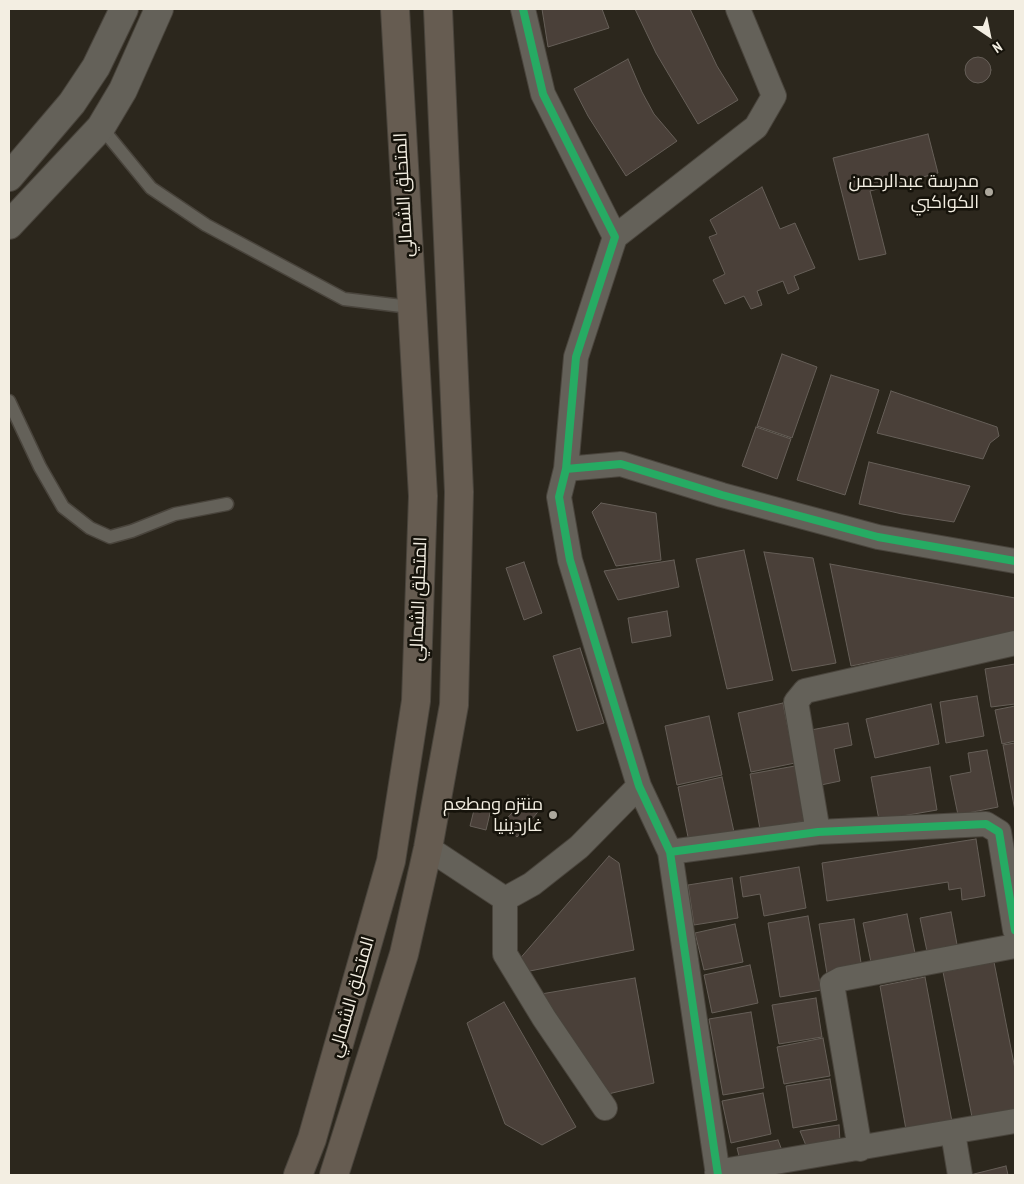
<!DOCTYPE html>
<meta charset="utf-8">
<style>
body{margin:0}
#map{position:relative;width:1024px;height:1184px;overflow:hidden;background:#2c271d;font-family:"PT Sans Narrow",sans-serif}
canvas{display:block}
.frame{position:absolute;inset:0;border:10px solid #f3eee2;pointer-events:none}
.north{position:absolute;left:964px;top:10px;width:50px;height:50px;-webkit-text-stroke:4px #16130b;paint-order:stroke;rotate:146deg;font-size:14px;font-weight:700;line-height:20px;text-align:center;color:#f3eee2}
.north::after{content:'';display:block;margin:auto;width:18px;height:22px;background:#f3eee2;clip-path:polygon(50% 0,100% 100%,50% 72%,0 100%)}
</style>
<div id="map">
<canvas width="1024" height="1184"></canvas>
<div class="frame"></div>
<div class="north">N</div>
</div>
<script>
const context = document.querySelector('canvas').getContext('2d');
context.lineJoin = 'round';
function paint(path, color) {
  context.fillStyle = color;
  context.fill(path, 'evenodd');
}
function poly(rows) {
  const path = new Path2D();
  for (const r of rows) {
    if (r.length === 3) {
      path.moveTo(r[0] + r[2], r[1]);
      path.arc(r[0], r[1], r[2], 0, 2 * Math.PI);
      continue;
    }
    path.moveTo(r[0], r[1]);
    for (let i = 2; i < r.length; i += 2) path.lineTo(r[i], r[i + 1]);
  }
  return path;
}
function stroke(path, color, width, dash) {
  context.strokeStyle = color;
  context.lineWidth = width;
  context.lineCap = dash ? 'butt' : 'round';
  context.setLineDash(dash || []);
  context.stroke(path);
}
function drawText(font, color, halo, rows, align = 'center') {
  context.font = font + ' "PT Sans Narrow",Cairo,sans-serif';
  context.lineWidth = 5;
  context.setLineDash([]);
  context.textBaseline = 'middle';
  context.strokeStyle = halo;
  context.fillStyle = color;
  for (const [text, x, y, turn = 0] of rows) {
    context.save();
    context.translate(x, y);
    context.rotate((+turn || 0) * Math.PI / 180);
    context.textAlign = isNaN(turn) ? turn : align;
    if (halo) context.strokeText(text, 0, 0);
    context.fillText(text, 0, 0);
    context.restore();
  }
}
const building = poly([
 [542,9,602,9,609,28,548,47,542,9],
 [635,9,690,9,717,66,738,100,698,124,656,53,635,9],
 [978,70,13],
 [628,59,642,92,654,114,677,141,626,176,588,116,574,89,628,59],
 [928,134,938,173,870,191,886,254,859,260,833,158,928,134],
 [762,187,780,229,795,223,815,268,794,276,799,289,788,294,783,281,757,291,762,305,751,309,744,296,725,304,713,280,725,274,709,237,717,234,710,220,762,187],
 [782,354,817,367,792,438,757,426,782,354],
 [831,375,879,390,845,495,797,480,831,375],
 [891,391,997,427,999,436,990,443,983,459,877,433,891,391],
 [756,427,791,439,777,479,742,466,756,427],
 [869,462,970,486,954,522,902,514,859,504,869,462],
 [601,503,656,513,661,560,616,566,592,512,601,503],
 [744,550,773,680,727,689,696,559,744,550],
 [764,552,813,558,836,663,792,671,764,552],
 [674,560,679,587,618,600,604,571,674,560],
 [524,562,542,613,524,620,506,568,524,562],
 [830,564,1015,598,1015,633,851,666,830,564],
 [667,611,671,636,632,643,628,618,667,611],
 [580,648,604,723,577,731,553,656,580,648],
 [1015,664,1015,704,991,707,985,669,1015,664],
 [977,696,984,736,946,743,940,702,977,696],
 [783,703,795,763,751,772,738,713,783,703],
 [931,704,939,744,875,758,866,719,931,704],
 [1015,706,1015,741,1002,744,995,710,1015,706],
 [709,716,722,775,677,785,665,726,709,716],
 [848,723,852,745,834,749,840,781,821,785,811,730,848,723],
 [1015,743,1015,811,1003,745,1015,743],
 [987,750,998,807,958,815,950,776,971,772,968,753,987,750],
 [795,766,805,821,760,829,750,774,795,766],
 [930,767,937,810,879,820,871,777,930,767],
 [722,777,734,832,689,842,678,787,722,777],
 [528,795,542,807,517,837,502,824,528,795],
 [476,802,492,805,486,830,470,826,476,802],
 [976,839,985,896,962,900,961,888,949,890,948,882,827,901,822,863,976,839],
 [609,856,619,863,634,950,520,973,517,962,609,856],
 [799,867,806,908,764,916,760,894,743,897,740,877,799,867],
 [732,878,738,918,694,925,688,885,732,878],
 [951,912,958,950,928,956,920,918,951,912],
 [907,914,916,958,872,967,863,923,907,914],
 [808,916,821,990,780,997,768,923,808,916],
 [854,919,863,975,828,980,819,924,854,919],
 [735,924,743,962,704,970,695,933,735,924],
 [994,962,1015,1069,1015,1119,974,1127,943,972,994,962],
 [750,965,758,1003,712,1013,704,975,750,965],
 [925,977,953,1127,907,1135,880,986,925,977],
 [635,978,654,1083,604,1095,541,994,635,978],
 [816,998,822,1037,779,1044,772,1005,816,998],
 [504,1002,576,1127,542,1145,505,1124,467,1023,504,1002],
 [751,1012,764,1088,723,1095,709,1019,751,1012],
 [823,1038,830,1076,784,1084,777,1047,823,1038],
 [830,1079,837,1120,793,1128,786,1086,830,1079],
 [763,1093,771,1134,731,1143,722,1101,763,1093],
 [839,1125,840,1141,807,1148,800,1131,839,1125],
 [778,1140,783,1153,740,1160,737,1148,778,1140],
 [1006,1166,1008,1175,970,1175,1006,1166]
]);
paint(building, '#4a4039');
stroke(building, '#665f58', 1);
const lane = poly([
 [101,127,151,188,206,225,344,299,410,307],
 [9,401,40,467,63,507,90,528,110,537,132,531,175,514,227,504]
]);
const street = poly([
 [523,9,543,94,615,237,576,357,566,469,559,497,570,560,639,786,670,852,718,1175],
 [615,237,756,127,774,96,738,9],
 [566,469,621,464,722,495,878,537,1015,561],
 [818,832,796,702,805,691,1015,643],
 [428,848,505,899,532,884,579,847,639,786],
 [670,852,818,832,986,824,999,832,1015,930],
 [505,899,505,954,544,1018,605,1108],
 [953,1133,960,1175],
 [860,1149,832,984,841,979,1015,946],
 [717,1172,1015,1121]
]);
const secondary = poly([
 [9,177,72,103,96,67,124,9],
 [9,225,101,127,123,90,159,9]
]);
const highway = poly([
 [298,1175,312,1139,391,861,416,701,423,496,395,9],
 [334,1175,404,954,428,848,454,705,459,492,438,9]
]);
stroke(lane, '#49443c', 15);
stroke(street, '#49443c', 26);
stroke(secondary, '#49443c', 30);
stroke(highway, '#49443c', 30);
stroke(lane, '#646159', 12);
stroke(street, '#646159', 24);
stroke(secondary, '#646159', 28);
stroke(highway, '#665c51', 28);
stroke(poly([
 [523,9,543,94,615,237,576,357,566,469,559,497,570,560,639,786,670,852,718,1175],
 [566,469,621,464,722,495,878,537,1015,561],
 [670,852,818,832,986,824,999,832,1015,930]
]), '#26ab63', 8);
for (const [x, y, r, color] of [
 [989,192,5,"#ada89d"],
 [553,815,5,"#ada89d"]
]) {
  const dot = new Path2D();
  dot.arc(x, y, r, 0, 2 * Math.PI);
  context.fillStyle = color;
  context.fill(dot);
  stroke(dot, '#16130b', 2);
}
drawText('18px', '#f3eee2', '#16130b', [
 ["مدرسة عبدالرحمن",979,182],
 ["الكواكبي",979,203],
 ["منتزه ومطعم",543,805],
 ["غاردينيا",543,826]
], 'right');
drawText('18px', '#f3eee2', '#16130b', [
 ["المتحلق الشمالي",404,195,-93],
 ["المتحلق الشمالي",419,599,-88],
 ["المتحلق الشمالي",352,997,-74]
]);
</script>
